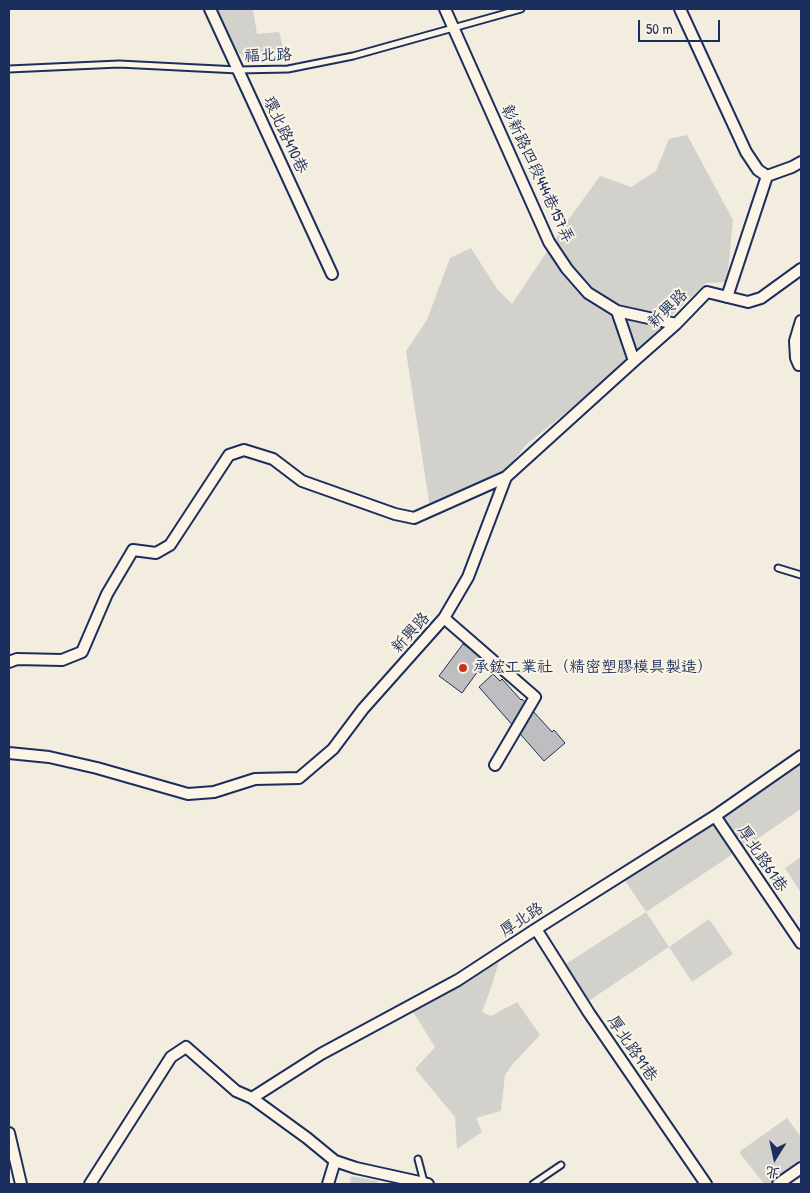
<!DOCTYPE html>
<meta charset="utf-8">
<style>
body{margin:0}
#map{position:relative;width:810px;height:1193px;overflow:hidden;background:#f3ede0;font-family:"Patrick Hand","LXGW WenKai TC",sans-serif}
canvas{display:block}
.frame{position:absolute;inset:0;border:10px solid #1b2f5e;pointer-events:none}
.north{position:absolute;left:750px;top:1133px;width:50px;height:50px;-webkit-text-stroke:4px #fcf5e5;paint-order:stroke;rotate:190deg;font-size:14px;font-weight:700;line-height:20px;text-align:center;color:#1b2f5e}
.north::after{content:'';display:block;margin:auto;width:18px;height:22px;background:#1b2f5e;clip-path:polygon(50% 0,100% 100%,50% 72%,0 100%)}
.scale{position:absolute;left:638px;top:20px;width:82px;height:22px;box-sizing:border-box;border:2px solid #1b2f5e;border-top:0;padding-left:6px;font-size:15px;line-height:18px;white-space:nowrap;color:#1b2f5e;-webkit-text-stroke:4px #fcf5e5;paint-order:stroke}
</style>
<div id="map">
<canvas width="810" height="1193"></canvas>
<div class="frame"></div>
<div class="north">北</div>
<div class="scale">50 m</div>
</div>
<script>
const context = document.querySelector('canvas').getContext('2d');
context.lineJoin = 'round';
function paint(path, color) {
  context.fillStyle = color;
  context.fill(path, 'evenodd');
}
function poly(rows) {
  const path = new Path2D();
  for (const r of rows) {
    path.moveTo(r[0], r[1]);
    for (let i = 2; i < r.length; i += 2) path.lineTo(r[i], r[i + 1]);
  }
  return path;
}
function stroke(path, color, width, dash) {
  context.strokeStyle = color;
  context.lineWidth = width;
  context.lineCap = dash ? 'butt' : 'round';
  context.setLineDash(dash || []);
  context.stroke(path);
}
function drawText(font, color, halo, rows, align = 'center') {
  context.font = font + ' "Patrick Hand","LXGW WenKai TC",sans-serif';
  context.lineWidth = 4;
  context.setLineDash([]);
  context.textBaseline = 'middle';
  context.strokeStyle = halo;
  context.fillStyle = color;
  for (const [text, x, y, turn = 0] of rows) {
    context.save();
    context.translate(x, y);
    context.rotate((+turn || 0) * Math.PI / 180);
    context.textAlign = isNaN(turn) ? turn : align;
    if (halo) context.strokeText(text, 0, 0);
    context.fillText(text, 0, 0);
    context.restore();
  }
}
paint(poly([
 [221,9,253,9,257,34,279,32,285,55,252,58,234,52,213,12],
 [687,135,733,220,727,282,706,283,670,317,638,353,525,446,499,480,430,508,406,351,427,320,450,258,471,248,497,289,512,304,566,223,600,176,631,187,656,171,669,139],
 [801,758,801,809,741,850,720,819,722,810],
 [711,823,713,825,733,854,646,912,669,947,709,919,733,954,692,982,669,947,587,1002,563,966,646,912,622,876],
 [801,857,801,893,785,868],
 [502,950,493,982,482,1012,491,1016,517,1002,540,1035,512,1065,505,1075,501,1111,476,1118,482,1132,457,1149,455,1117,415,1069,435,1047,412,1010],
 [787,1118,801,1137,801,1163,770,1184,764,1184,739,1152],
 [351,1176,378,1181,377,1184,350,1184]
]), '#d3d1cc');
const building = poly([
 [463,644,486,660,462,693,439,676,463,644],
 [493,674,500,681,502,679,521,700,522,699,552,732,554,730,565,743,544,761,479,687,493,674]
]);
paint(building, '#bebec0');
stroke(building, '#1b2f5e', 1);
const lane = poly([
 [9,69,119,64,238,70,288,69,353,56,521,9],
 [778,568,801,575],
 [418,1159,424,1182],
 [533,1184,561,1165]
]);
const street = poly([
 [210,9,332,274],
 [445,9,549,242,567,269,588,293,617,311,634,361],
 [680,9,746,152,758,170,767,176],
 [767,176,792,167,801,162],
 [727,297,767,176],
 [617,311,676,324],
 [801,321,795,341,796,358,799,365,801,365],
 [444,618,535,697,495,765],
 [9,662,17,659,62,660,82,652,107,594,133,550,156,553,170,545,229,455,244,450,273,459,302,481,395,514,414,518,506,477],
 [9,753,49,757,97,768,188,794,214,792,255,779,299,778,333,749,363,709,444,618,468,577,506,477,634,361,676,324,707,292,748,302,761,298,801,269],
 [715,816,801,943],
 [536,929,589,1013,706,1184],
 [252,1098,321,1054,458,980,536,929,715,816,801,756],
 [9,1133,21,1184],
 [90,1184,171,1057,186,1047,236,1091,252,1098,307,1138,335,1161,356,1168,424,1183,428,1184],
 [328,1184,335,1161],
 [778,1184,801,1168]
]);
stroke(lane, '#1b2f5e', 9);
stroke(street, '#1b2f5e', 14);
stroke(lane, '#fcf5e5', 5);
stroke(street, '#fcf5e5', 10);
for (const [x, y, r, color] of [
 [463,668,5,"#c8321e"]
]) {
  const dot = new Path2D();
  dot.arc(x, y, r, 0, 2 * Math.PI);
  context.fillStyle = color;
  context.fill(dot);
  stroke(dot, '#fcf5e5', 2);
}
drawText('16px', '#1b2f5e', '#fcf5e5', [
 ["福北路",268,56,-2],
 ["環北路410巷",285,135,65],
 ["彰新路四段444巷157弄",537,174,65],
 ["新興路",668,309,-44],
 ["新興路",411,633,-48],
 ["厚北路61巷",762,859,56],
 ["厚北路",522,920,-33],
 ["厚北路91巷",632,1049,56]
]);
drawText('16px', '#1b2f5e', '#fcf5e5', [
 ["承鋐工業社（精密塑膠模具製造）",473,668]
], 'left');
</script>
